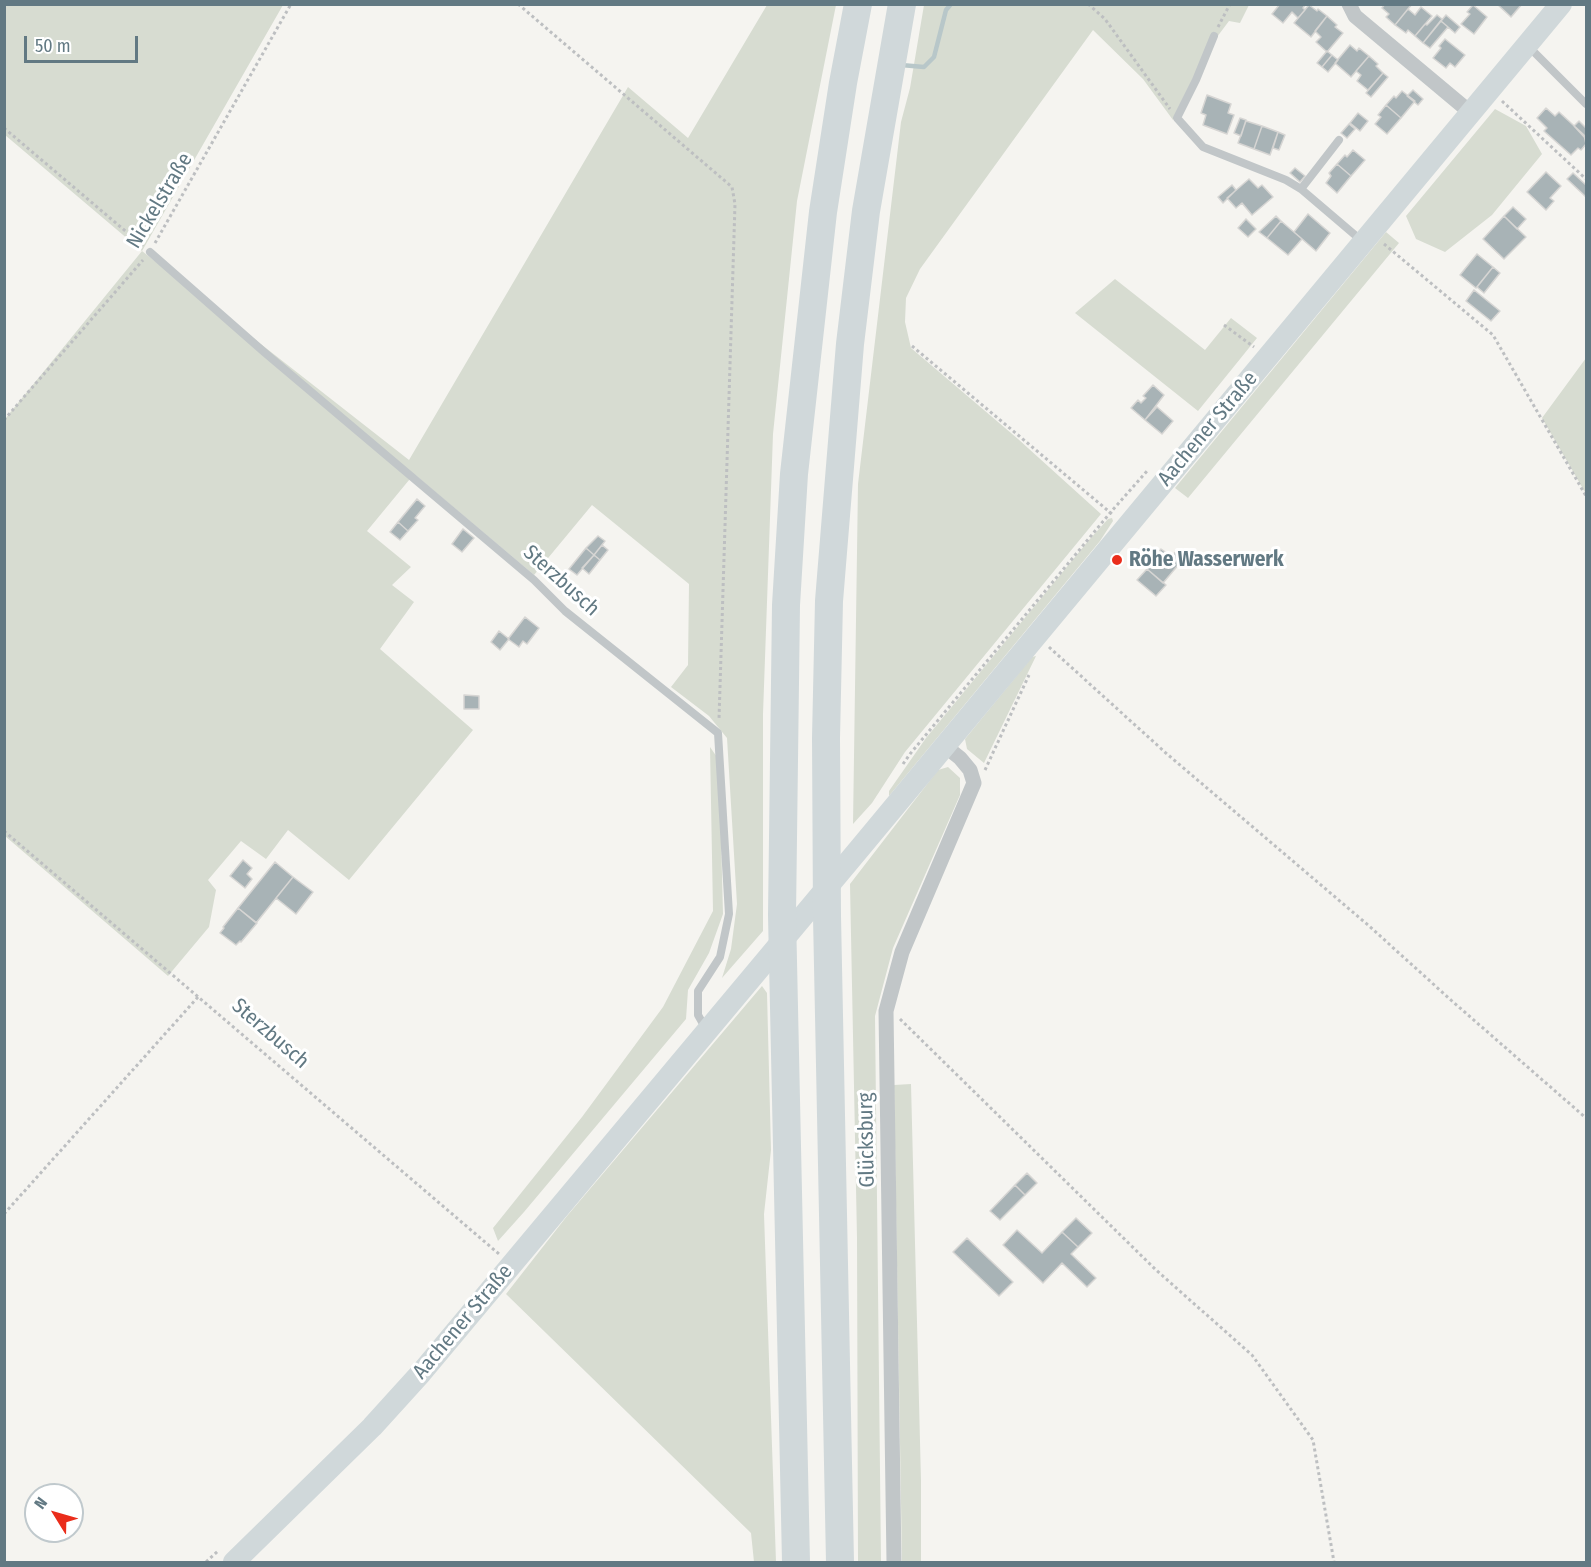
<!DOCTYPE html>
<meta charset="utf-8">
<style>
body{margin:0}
#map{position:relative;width:1591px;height:1567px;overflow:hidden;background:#f5f4f0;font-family:"Fira Sans Condensed",sans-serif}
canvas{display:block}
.frame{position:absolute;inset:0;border:6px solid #627983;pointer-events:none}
.north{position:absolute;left:24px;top:1483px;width:60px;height:60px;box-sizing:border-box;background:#fff;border:2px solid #c0c9cd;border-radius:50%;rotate:307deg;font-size:16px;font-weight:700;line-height:24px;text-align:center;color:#627983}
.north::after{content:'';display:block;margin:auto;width:21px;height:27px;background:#ea2d1b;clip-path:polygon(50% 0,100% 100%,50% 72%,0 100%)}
.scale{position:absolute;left:24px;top:36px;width:114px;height:27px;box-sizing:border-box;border:3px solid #627983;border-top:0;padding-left:8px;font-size:18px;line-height:21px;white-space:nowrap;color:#627983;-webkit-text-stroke:4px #fff;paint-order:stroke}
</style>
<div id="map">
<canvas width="1591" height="1567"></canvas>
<div class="frame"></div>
<div class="north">N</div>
<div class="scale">50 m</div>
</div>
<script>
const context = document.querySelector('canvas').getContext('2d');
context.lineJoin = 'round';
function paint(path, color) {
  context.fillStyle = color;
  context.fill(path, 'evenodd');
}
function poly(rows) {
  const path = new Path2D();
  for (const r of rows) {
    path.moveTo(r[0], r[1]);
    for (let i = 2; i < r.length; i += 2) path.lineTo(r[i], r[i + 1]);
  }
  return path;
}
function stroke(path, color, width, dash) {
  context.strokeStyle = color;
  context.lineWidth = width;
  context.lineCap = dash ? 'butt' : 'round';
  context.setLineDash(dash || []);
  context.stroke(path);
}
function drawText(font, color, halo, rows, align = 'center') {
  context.font = font + ' "Fira Sans Condensed",sans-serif';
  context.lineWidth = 6;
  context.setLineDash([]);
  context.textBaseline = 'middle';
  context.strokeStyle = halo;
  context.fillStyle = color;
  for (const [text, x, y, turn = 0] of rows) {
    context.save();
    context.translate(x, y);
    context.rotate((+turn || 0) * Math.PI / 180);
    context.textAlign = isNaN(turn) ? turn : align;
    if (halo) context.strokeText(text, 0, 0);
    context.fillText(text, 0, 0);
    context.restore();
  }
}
paint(poly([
 [5,5,283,5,142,251,409,460,628,87,688,138,767,5,836,5,797,201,773,434,763,714,763,931,722,978,731,949,737,904,727,738,709,716,671,687,688,665,689,584,592,505,534,575,414,474,367,531,411,567,392,585,414,602,380,649,473,730,349,880,288,830,266,859,241,841,208,880,216,890,209,927,168,976,5,836,5,419,142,251,5,135],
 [924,5,1249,5,1240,23,1229,21,1208,49,1196,80,1173,120,1143,79,1093,30,920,269,906,298,905,322,911,348,1018,439,1101,514,905,752,872,803,853,824,858,484,901,122,910,88],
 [1495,109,1526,126,1542,154,1492,215,1445,252,1416,239,1406,216],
 [1386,232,1399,243,1188,498,1175,488],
 [1115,279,1205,350,1231,318,1257,338,1198,411,1075,313],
 [1586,358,1586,494,1542,418],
 [1112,518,1113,521,1100,541,889,796,889,791,926,738,1089,540,1108,519],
 [1036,656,984,763,967,749,965,739,1032,657],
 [710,747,719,760,723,914,709,953,688,990,686,1019,524,1212,498,1241,493,1228,582,1117,663,1007,713,911],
 [948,767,960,778,960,795,893,948,875,1016,881,1562,858,1562,857,1238,850,884,938,770],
 [762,986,767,993,771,1150,764,1214,776,1562,754,1562,751,1533,506,1294,567,1216],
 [911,1084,921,1481,921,1562,902,1562,894,1085]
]), '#d7dcd1');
stroke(poly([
 [901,65,924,67,934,57,946,10,951,4]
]), '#b8c7c9', 4.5);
const building = poly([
 [1280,4,1305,4,1305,5,1303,8,1305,10,1298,18,1292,12,1283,23,1272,14,1280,4],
 [1385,4,1412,4,1395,25,1386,17,1389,14,1382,8,1385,4],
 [1497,4,1522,4,1511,17,1497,4],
 [1309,5,1317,11,1318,9,1327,16,1311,37,1294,23,1309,5],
 [1473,5,1487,17,1474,34,1461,24,1470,14,1467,12,1473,5],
 [1421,7,1432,16,1415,36,1408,30,1406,33,1395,25,1408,9,1415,15,1421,7],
 [1437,15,1442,19,1423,43,1415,36,1425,24,1427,25,1437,15],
 [1446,15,1460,27,1455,33,1441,21,1446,15],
 [1327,16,1337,25,1335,27,1343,33,1327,52,1316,42,1321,37,1315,31,1327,16],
 [1441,21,1448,27,1430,48,1423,43,1441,21],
 [1445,39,1465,55,1455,67,1450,63,1446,68,1433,58,1441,48,1439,46,1445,39],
 [1350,45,1357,51,1359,48,1369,56,1351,77,1335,63,1350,45],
 [1327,51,1332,55,1322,67,1317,63,1327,51],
 [1332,55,1338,60,1328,72,1322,67,1332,55],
 [1369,56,1378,64,1376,66,1383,73,1368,90,1357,81,1361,75,1356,71,1369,56],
 [1383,73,1388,77,1371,97,1366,93,1383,73],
 [1413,90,1423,99,1418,105,1407,96,1413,90],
 [1402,91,1415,101,1401,118,1386,105,1394,96,1396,98,1402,91],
 [1207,95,1231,104,1228,113,1234,115,1227,134,1203,125,1206,115,1201,113,1207,95],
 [1386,105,1401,118,1387,134,1375,124,1381,117,1378,115,1386,105],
 [1546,108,1555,116,1559,112,1584,135,1586,144,1581,150,1578,148,1571,155,1544,131,1547,128,1537,118,1546,108],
 [1358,113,1368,121,1360,131,1350,123,1358,113],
 [1240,118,1246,120,1241,136,1234,133,1240,118],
 [1246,121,1262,126,1254,149,1238,143,1246,121],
 [1579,121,1586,128,1586,139,1574,126,1579,121],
 [1349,124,1355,129,1347,138,1341,133,1349,124],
 [1262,126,1278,132,1270,155,1254,149,1262,126],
 [1278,132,1285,135,1279,150,1273,148,1278,132],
 [1353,150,1365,160,1351,176,1337,164,1345,155,1347,157,1353,150],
 [1337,164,1351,176,1337,193,1326,183,1331,176,1329,173,1337,164],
 [1295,168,1305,176,1300,182,1290,173,1295,168],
 [1546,172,1561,186,1550,198,1554,201,1546,210,1527,192,1546,172],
 [1573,173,1586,185,1586,197,1567,179,1573,173],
 [1249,179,1258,188,1262,185,1273,197,1252,215,1242,203,1236,208,1227,198,1249,179],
 [1232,185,1236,190,1223,203,1218,197,1232,185],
 [1513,207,1526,219,1517,229,1504,216,1513,207],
 [1308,214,1330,233,1316,251,1294,232,1308,214],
 [1276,216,1281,221,1267,238,1259,232,1276,216],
 [1504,216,1526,237,1504,259,1483,239,1504,216],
 [1246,219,1256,229,1248,237,1238,228,1246,219],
 [1281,221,1302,239,1288,255,1267,238,1281,221],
 [1477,254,1493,267,1476,288,1460,275,1477,254],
 [1493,267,1500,273,1484,293,1477,287,1493,267],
 [1474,290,1500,311,1491,321,1466,301,1474,290],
 [1153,385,1164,395,1145,420,1131,408,1138,400,1141,403,1146,398,1143,396,1153,385],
 [1157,407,1173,421,1162,434,1145,420,1157,407],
 [417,499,425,506,415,518,418,520,408,531,398,522,417,499],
 [398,522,408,531,400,540,390,532,398,522],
 [463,529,474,538,462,552,452,544,463,529],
 [598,536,605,541,594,555,586,548,598,536],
 [602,545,608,550,600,560,594,555,602,545],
 [586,548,594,555,577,575,569,569,586,548],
 [1161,549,1171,556,1177,551,1185,557,1163,583,1147,569,1161,549],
 [594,555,600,560,589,574,582,568,594,555],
 [1147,569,1166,585,1156,596,1137,580,1147,569],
 [525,617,539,628,527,644,523,641,519,647,508,639,525,617],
 [499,631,509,639,500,650,491,642,499,631],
 [464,695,479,696,479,709,464,709,464,695],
 [243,860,252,868,247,874,252,879,245,888,230,876,243,860],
 [275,862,293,877,256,923,238,908,275,862],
 [293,877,313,892,296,914,276,898,293,877],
 [238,908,257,923,241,942,240,941,236,945,220,933,224,928,223,927,238,908],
 [1027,1173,1037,1183,1025,1195,1015,1185,1027,1173],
 [1015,1185,1025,1195,1000,1220,990,1211,1015,1185],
 [1076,1218,1092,1233,1078,1247,1062,1232,1076,1218],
 [1017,1230,1042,1253,1062,1232,1078,1247,1071,1254,1096,1278,1087,1287,1062,1263,1043,1283,1003,1245,1017,1230],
 [967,1238,1013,1282,999,1296,953,1252,967,1238]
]);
paint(building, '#a8b3b6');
stroke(building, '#d6d5d3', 1.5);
stroke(poly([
 [518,4,732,187,735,204,719,719],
 [1088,4,1105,19,1170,109],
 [1218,27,1230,4],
 [1502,101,1586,179],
 [4,128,143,246],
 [155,243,291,4],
 [1384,244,1493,335,1586,496],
 [1224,325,1254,347],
 [912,346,1112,514],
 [4,420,143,260],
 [1049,647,1167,754,1368,925,1452,1001,1586,1118],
 [903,764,910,754,1110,513,1148,470],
 [985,770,1029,675],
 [4,831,499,1254],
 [900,1019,1156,1270,1252,1355,1313,1440,1334,1562],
 [4,1214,198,997],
 [206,1562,218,1551]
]), '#bdbfc1', 3, [3, 3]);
stroke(poly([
 [1214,36,1196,80,1177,118,1203,147,1286,180,1301,189,1362,241],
 [1528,46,1586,104],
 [1301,189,1339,140],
 [150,252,264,352,534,580,565,611,718,733,729,914,720,957,698,991,698,1015,706,1029]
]), '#c1c6c8', 8);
stroke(poly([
 [1349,4,1355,16,1471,113],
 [894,1562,886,1011,902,952,974,783,970,770,960,758,945,746]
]), '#c1c6c8', 15);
stroke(poly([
 [234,1562,372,1427,421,1373,860,848,1561,4]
]), '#d0d8da', 22);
stroke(poly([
 [796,1562,782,915,786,605,794,474,823,212,843,83,858,4],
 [840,1562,827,916,826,738,829,601,850,344,866,211,902,4]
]), '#d0d8da', 28);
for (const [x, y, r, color] of [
 [1117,560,6,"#ea2d1b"]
]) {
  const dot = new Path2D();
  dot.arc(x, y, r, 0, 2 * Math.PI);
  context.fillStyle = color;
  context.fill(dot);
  stroke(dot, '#fff', 2);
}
drawText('21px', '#627983', '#fff', [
 ["Nickelstraße",160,201,-59],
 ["Aachener Straße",1208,429,-50],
 ["Sterzbusch",561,581,42],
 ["Sterzbusch",270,1034,41],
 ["Glücksburg",867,1140,-91],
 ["Aachener Straße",463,1322,-50]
]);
drawText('bold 21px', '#627983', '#fff', [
 ["Röhe Wasserwerk",1129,560]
], 'left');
</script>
